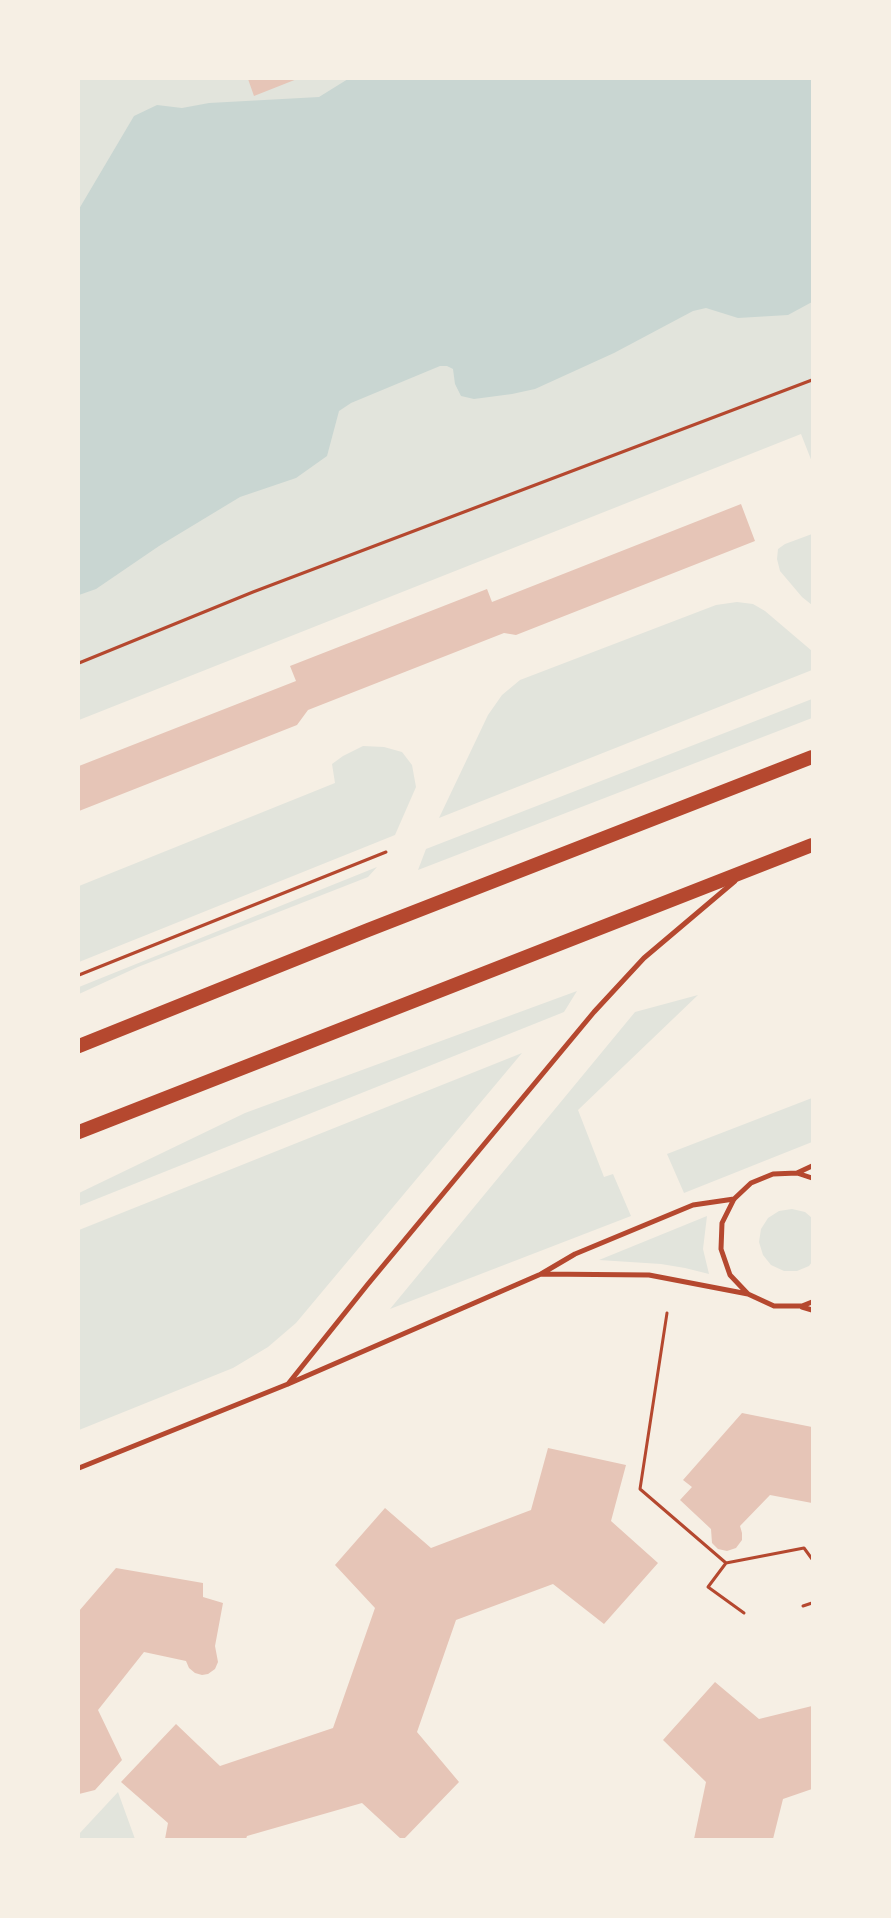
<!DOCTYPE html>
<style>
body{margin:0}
#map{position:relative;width:891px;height:1918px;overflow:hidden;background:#f6efe4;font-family:"IBM Plex Sans",sans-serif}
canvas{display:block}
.frame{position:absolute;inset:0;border:80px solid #f6efe4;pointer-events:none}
</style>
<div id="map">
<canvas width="891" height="1918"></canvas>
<div class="frame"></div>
</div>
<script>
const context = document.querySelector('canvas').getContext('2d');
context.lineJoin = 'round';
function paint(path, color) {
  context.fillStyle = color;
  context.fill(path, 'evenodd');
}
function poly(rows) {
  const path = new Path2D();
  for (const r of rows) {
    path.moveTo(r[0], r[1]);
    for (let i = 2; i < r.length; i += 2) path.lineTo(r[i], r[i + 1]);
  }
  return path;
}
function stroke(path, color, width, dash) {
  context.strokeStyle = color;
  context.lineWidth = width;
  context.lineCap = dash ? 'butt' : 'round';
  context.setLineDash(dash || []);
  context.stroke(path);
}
paint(poly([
 [79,79,812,79,812,462,801,434,79,720],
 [812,534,812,605,802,597,780,571,777,559,778,549,785,544],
 [737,602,753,604,765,611,812,651,812,670,439,818,488,715,502,695,520,680,716,605],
 [812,699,812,718,418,870,426,849],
 [363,746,384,747,402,752,412,765,416,787,395,835,79,962,79,886,335,783,332,764,343,756],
 [377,867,368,877,138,967,79,994,79,987],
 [577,991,564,1012,79,1206,79,1193,245,1113],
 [698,995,578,1110,604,1177,613,1174,631,1216,390,1309,635,1012],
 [522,1053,296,1323,268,1347,233,1368,79,1430,79,1230],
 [812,1098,812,1142,684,1193,667,1154],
 [792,1209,805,1212,812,1218,812,1262,809,1266,797,1271,784,1271,771,1265,763,1255,759,1242,761,1229,768,1218,779,1211],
 [707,1216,703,1249,709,1274,685,1268,661,1264,599,1260],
 [118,1792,135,1839,79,1839,79,1834]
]), '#e2e4dc');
paint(poly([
 [348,79,812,79,812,302,788,315,738,318,706,308,693,311,614,353,535,389,512,394,474,399,461,396,455,384,453,369,447,366,440,366,351,403,339,411,327,456,296,478,240,497,159,546,96,589,79,595,79,209,134,116,157,105,182,108,209,103,319,97]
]), '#c9d6d2');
paint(poly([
 [248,79,297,79,254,96],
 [741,504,755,541,516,635,504,633,308,710,297,725,79,811,79,766,296,681,290,666,487,589,492,602],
 [742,1413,812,1427,812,1503,770,1495,740,1526,742,1533,742,1540,736,1548,727,1551,718,1549,712,1543,711,1529,680,1500,692,1487,683,1480],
 [548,1448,626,1465,611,1521,658,1563,604,1624,553,1584,456,1620,417,1732,459,1782,404,1839,401,1839,362,1803,247,1836,246,1839,165,1839,168,1823,121,1782,176,1724,220,1766,333,1728,375,1608,335,1565,385,1508,431,1548,531,1510],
 [116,1568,203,1583,203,1597,223,1603,215,1646,218,1662,215,1669,208,1674,202,1675,195,1673,189,1668,186,1661,144,1652,98,1710,122,1760,95,1790,79,1794,79,1611],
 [715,1682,759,1719,812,1706,812,1789,783,1799,773,1839,694,1839,706,1782,663,1740]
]), '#e6c5b7');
stroke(poly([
 [79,663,253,592,812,380],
 [79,975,386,852],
 [667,1313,640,1489,726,1563,804,1548,812,1559],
 [726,1563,708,1587,744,1613],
 [803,1606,812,1603]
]), '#b5482f', 3);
stroke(poly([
 [797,1173,812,1166],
 [812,1178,797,1173,773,1174,751,1183,734,1199,722,1223,721,1249,730,1275,748,1294,774,1306,802,1306,812,1302],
 [541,1274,649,1275,748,1294],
 [802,1307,812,1310],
 [288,1384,368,1284,594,1012,644,958,735,881],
 [79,1468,288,1384,541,1274,575,1254,693,1205,734,1199]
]), '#b5482f', 5);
stroke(poly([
 [79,1046,368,930,812,757],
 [79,1132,812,845]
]), '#b5482f', 14);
</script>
